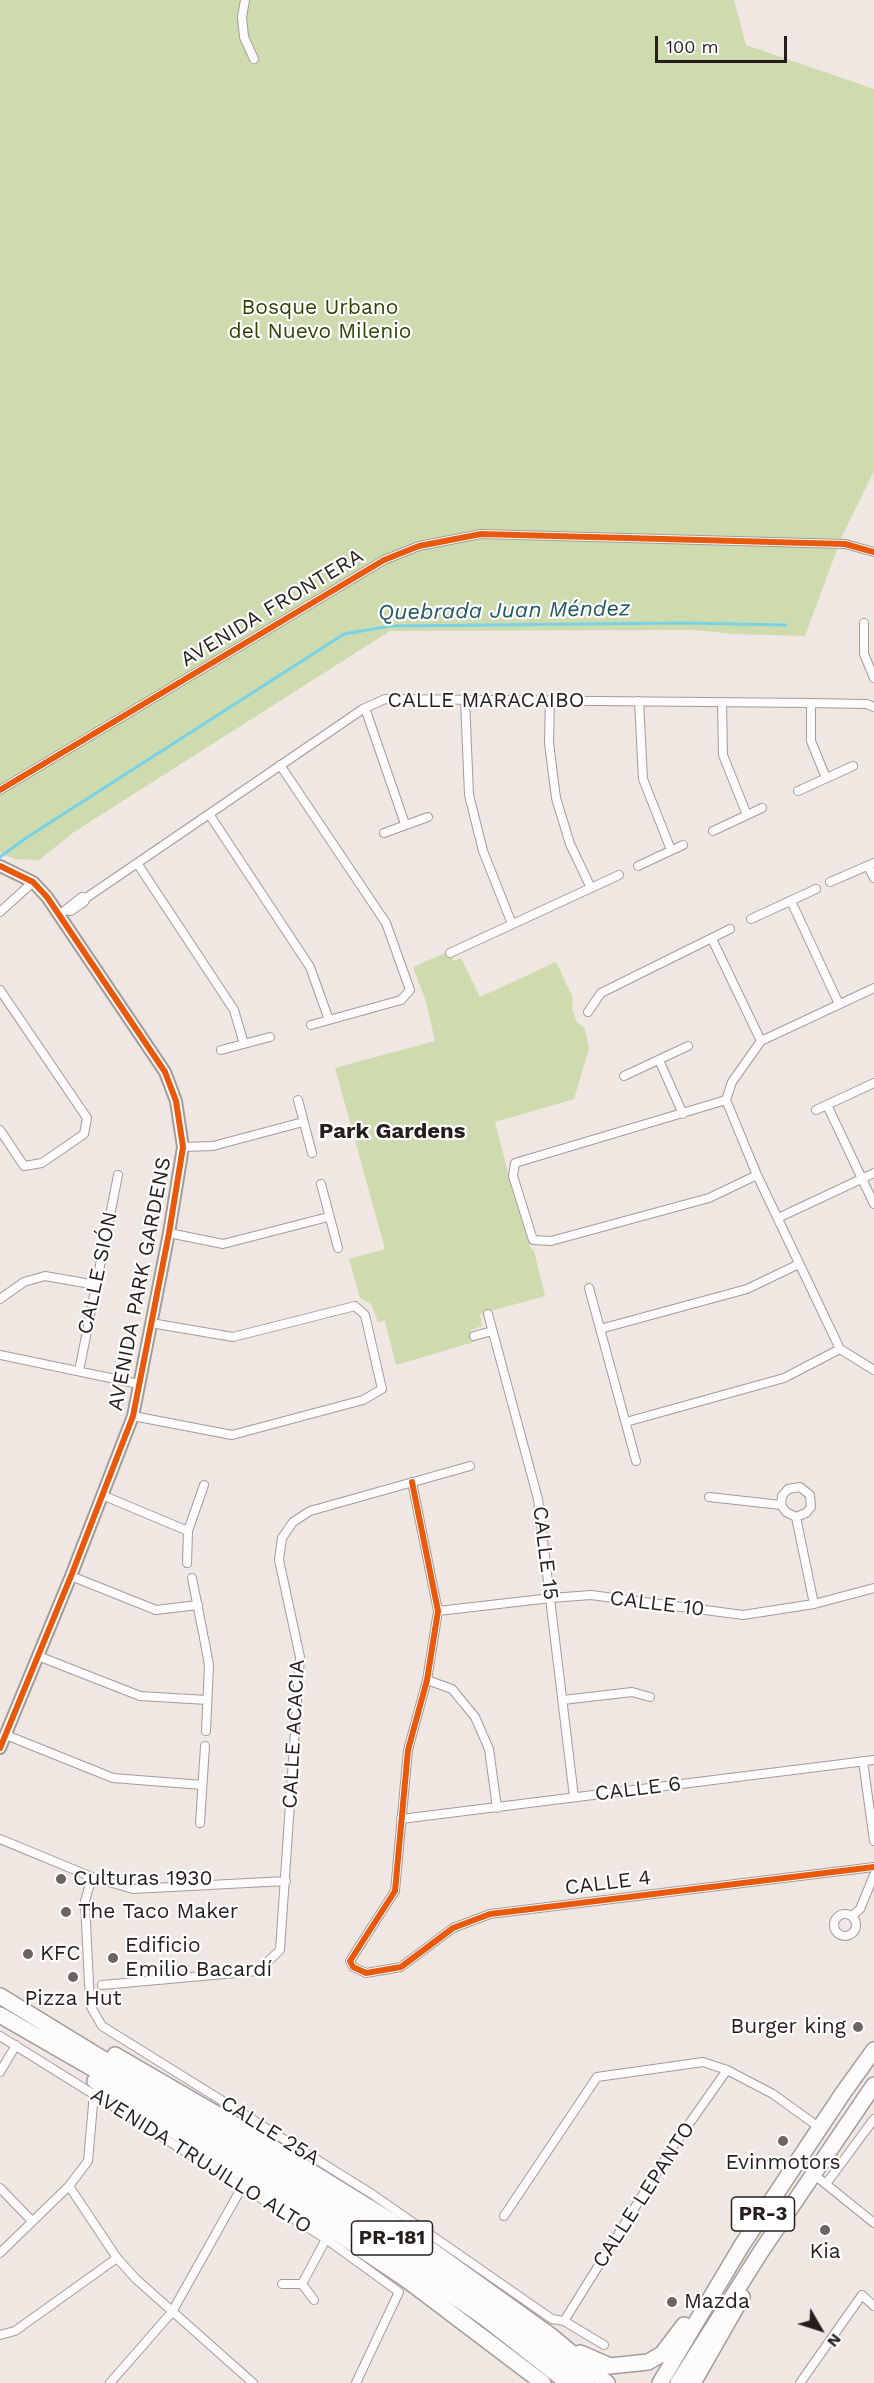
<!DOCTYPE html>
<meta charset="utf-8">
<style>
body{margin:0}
#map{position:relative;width:874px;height:2383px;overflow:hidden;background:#f0e7e3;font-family:"Work Sans",sans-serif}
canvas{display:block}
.north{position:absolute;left:790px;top:2299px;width:60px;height:60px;-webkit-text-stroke:4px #fff;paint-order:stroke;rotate:129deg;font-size:16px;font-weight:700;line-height:24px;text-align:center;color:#251e1c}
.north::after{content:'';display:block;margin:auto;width:21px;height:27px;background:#251e1c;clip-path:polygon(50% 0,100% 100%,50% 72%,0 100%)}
.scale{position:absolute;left:655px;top:36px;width:132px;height:27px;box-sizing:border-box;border:3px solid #251e1c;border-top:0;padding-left:8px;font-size:18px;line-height:21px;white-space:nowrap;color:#251e1c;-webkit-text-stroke:4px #fff;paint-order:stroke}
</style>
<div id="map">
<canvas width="874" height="2383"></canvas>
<div class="north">N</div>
<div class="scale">100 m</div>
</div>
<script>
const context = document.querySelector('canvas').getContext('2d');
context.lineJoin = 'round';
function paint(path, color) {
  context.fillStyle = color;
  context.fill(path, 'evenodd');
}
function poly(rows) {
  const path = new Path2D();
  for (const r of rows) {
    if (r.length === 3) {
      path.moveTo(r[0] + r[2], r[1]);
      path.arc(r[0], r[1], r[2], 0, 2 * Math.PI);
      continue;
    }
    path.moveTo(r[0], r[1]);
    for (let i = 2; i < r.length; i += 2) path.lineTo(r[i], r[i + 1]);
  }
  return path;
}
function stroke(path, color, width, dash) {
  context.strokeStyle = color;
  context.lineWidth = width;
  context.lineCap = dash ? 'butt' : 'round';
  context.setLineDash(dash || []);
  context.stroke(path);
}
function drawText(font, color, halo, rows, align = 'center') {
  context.font = font + ' "Work Sans",sans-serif';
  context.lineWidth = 4.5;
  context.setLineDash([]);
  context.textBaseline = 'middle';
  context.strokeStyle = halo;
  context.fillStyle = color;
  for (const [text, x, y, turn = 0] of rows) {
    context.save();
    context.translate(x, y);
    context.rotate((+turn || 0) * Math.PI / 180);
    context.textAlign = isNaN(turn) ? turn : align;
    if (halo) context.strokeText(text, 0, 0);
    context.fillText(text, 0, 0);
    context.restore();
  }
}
paint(poly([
 [0,0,734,0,746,45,874,89,874,471,842,536,805,636,733,634,696,630,390,631,74,832,39,860,15,859,0,853],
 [447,952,454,961,461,958,480,997,556,962,573,998,572,1009,577,1022,585,1029,589,1048,574,1099,495,1122,512,1188,530,1247,534,1251,545,1296,480,1314,482,1326,471,1330,474,1342,396,1365,385,1321,378,1322,371,1304,360,1298,349,1259,385,1249,335,1068,435,1041,426,1002,413,967]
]), '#cedbae');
stroke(poly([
 [0,857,26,838,344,634,391,626,683,623,786,625]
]), '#78d2e6', 3);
const street = poly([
 [245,0,242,17,244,37,254,59],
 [864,623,864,654,874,678],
 [465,699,469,795,483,851,512,924],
 [550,700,549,743,556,798,570,844,591,888],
 [639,701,643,779,671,850],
 [722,702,723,755,747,815],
 [811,703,811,741,826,778],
 [365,708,405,824],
 [280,765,386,923,410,990,401,1000,311,1025],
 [0,790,384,560,419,546,481,534,845,544,874,552],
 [798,791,853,766],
 [209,814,310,967,329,1020],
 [713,831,762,808],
 [384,833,428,817],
 [137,863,234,1010,244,1044],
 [638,866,683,845],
 [868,866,874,878],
 [830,882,874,863],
 [791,901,839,1004],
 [66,910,71,911,84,902,86,898,363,709,385,699,811,703,867,704,874,707],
 [0,912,33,882],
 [63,912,82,897,86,898],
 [751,919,816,889],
 [712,939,761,1041],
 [450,953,619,875],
 [0,990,87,1118,84,1134,42,1163,24,1166,0,1130],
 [588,1012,601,993,730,929],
 [221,1050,270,1037],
 [659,1060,683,1114],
 [624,1076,688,1046],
 [298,1100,312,1153],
 [726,1100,757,1175,840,1349,874,1370],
 [827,1105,874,1204],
 [816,1110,874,1083],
 [183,1147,213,1146,303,1122],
 [757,1175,709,1198,551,1241,533,1240,513,1176,515,1163,726,1100,732,1082,761,1041,874,988],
 [321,1184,338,1248],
 [778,1218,874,1173],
 [169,1233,223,1244,328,1217],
 [589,1288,636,1461],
 [0,1299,24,1282,45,1276,96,1285],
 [488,1314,538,1499,574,1797],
 [600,1329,747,1289,799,1264],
 [474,1336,492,1331],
 [0,1355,139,1384],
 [79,1371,118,1175],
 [133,1416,232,1435,363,1400,382,1389,365,1315,355,1306,233,1337,151,1323],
 [626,1422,784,1378,840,1349],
 [412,1482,438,1611,427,1680,408,1750,395,1891,350,1961,353,1967,366,1973,401,1967,453,1928,490,1914,874,1867],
 [102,1495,188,1531],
 [709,1497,781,1505,786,1512,796,1517,806,1513,811,1507,810,1495,800,1487,788,1489,782,1496,781,1505],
 [796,1517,814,1604],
 [187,1563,188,1531,204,1485],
 [71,1576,156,1610,198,1605],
 [192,1578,203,1633],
 [438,1611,551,1598,591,1595,743,1615,814,1604,874,1588],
 [204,1638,209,1665,206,1731],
 [38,1656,140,1696,207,1700],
 [427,1680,452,1689,475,1717,489,1749,497,1808],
 [563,1700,632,1692,650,1697],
 [6,1735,113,1778,202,1785],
 [863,1761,874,1841],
 [401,1819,874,1760],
 [200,1823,205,1746],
 [0,1839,92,1877,133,1889,286,1881],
 [92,1877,85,1901,89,1984,91,2007,102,2026,372,2194,552,2319,564,2321,604,2345],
 [845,1925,11],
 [852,1916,860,1909,874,1875],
 [102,1985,258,1971,280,1950,300,1657,279,1560,282,1538,293,1522,310,1511,470,1466],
 [0,2036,326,2239,399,2292,356,2383],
 [0,2072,16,2045],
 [812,2173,874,2223],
 [826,2184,874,2119],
 [69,2186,117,2258,136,2279,253,2383],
 [0,2188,32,2221],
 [504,2216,597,2077,703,2062,727,2070,773,2094,820,2128],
 [0,2253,69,2186,88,2161,94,2093],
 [282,2284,302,2284],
 [302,2284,326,2239],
 [302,2284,314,2300],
 [564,2321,672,2148,727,2070],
 [0,2335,15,2331,117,2258],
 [110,2383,172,2312,242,2187],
 [800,2383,862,2295,874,2306]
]);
const secondary = poly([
 [0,866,33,882,47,897,165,1072,176,1101,183,1147,169,1233,133,1416,71,1576,0,1748]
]);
const highway = poly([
 [0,1996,343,2206,415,2253,517,2327,587,2383],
 [0,2015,123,2086,348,2223,485,2318,568,2383],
 [115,2055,237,2126,391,2221,550,2335,607,2383],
 [95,2081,328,2227,407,2280,543,2383],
 [580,2353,610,2366,648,2362,662,2354,684,2325],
 [660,2383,742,2245,843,2093,874,2050],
 [678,2383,762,2250,874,2085],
 [693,2383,742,2297]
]);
stroke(street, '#a29c99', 10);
stroke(secondary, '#a29c99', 14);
stroke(highway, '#a29c99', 18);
stroke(street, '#fdfbfb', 8);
stroke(secondary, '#fdfbfb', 10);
stroke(highway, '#fdfbfb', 15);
stroke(poly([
 [0,790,384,560,419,546,481,534,845,544,874,552],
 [0,866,33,882,47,897,165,1072,176,1101,183,1147,169,1233,133,1416,71,1576,0,1748],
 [412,1482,438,1611,427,1680,408,1750,395,1891,350,1961,353,1967,366,1973,401,1967,453,1928,490,1914,874,1867]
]), '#e8590c', 6);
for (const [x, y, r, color] of [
 [61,1879,6,"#6c6462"],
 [66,1912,6,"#6c6462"],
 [28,1954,6,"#6c6462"],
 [113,1958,6,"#6c6462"],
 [73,1977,6,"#6c6462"],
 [858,2027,6,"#6c6462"],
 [783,2141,6,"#6c6462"],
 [825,2230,6,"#6c6462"],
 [672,2302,6,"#6c6462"]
]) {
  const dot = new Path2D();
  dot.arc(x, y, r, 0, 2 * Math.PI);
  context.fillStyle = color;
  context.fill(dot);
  stroke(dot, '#fff', 2);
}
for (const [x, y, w] of [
 [763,2214,63],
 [392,2238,81]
]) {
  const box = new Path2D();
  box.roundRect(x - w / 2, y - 17, w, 34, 4.5);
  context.fillStyle = '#fff';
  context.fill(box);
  stroke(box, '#251e1c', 1.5);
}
drawText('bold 20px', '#251e1c', null, [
 ["PR-3",763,2214],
 ["PR-181",392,2238]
]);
drawText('21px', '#304301', '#fff', [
 ["Bosque Urbano",320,308],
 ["del Nuevo Milenio",320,332]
]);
drawText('21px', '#251e1c', '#fff', [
 ["AVENIDA FRONTERA",272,608,-31],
 ["CALLE MARACAIBO",486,701],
 ["CALLE SIÓN",98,1273,-78],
 ["AVENIDA PARK GARDENS",140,1284,-79],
 ["CALLE 15",545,1553,83],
 ["CALLE 10",657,1604,7],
 ["CALLE ACACIA",294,1734,-87],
 ["CALLE 6",638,1789,-7],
 ["CALLE 4",608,1883,-7],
 ["CALLE 25A",270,2131,32],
 ["AVENIDA TRUJILLO ALTO",201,2161,32],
 ["CALLE LEPANTO",644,2195,-57]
]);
drawText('21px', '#251e1c', '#fff', [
 ["Culturas 1930",73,1879],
 ["The Taco Maker",78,1912],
 ["Edificio",125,1946],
 ["Emilio Bacardí",125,1970],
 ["KFC",40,1954],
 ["Pizza Hut",73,1999,"center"],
 ["Burger king",846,2027,"right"],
 ["Evinmotors",783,2163,"center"],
 ["Kia",825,2252,"center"],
 ["Mazda",684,2302]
], 'left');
drawText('italic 22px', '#225764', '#fff', [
 ["Quebrada Juan Méndez",504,611,-1]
]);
drawText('bold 22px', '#251e1c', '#fff', [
 ["Park Gardens",392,1132]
]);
</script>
